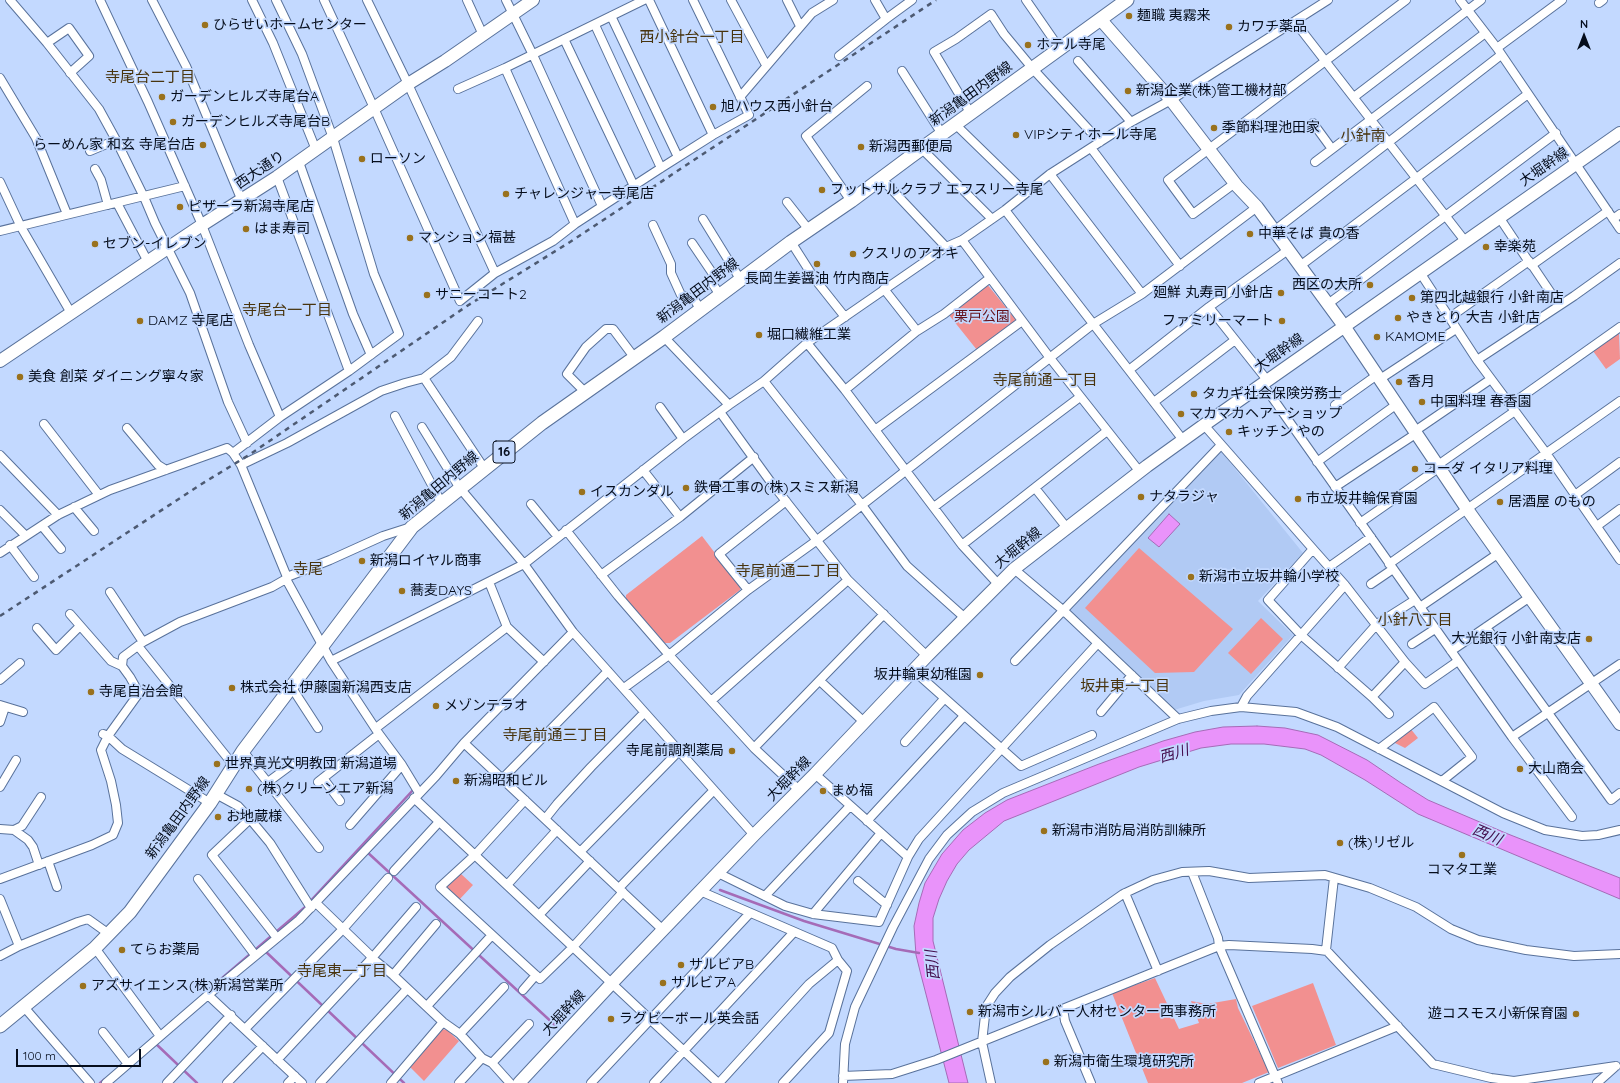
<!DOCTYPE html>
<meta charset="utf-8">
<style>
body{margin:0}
#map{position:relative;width:1620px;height:1083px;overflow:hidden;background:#c3d9ff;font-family:Quicksand,sans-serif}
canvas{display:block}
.north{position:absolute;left:1564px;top:16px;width:40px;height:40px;-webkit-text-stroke:3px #c3d9ff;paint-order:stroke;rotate:0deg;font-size:11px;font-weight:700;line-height:16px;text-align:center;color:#050d1c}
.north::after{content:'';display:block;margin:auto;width:14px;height:18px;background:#050d1c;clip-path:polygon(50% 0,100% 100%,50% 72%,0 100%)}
.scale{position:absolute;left:16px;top:1049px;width:125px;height:18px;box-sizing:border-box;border:2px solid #050d1c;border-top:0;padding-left:5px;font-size:12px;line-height:14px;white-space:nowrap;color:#050d1c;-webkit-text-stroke:3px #c3d9ff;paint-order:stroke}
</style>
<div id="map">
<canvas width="1620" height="1083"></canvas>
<div class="north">N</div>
<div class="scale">100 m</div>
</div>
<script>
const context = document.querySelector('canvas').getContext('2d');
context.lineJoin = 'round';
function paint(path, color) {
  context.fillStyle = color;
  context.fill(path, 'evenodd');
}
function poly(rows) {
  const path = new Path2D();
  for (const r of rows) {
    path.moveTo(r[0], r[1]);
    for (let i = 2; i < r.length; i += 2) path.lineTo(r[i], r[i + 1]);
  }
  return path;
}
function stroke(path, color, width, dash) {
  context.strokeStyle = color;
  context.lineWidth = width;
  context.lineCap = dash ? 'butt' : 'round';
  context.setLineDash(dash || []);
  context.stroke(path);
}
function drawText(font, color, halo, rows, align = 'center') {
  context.font = font + ' Quicksand,"Noto Sans JP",sans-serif';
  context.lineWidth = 3.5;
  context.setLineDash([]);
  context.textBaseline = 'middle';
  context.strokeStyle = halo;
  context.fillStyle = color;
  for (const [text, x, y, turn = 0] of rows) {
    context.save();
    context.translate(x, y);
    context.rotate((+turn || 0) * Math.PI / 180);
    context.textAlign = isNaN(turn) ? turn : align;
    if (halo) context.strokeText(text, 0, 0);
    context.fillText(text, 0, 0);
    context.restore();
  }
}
paint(poly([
 [1219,449,1303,553,1258,601,1293,635,1239,695,1204,701,1174,710,1070,611]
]), '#b1caf4');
paint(poly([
 [987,284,1016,320,977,350,949,315],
 [1619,333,1620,359,1606,369,1593,351],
 [702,536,740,586,740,590,670,643,665,643,626,599,626,595],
 [1139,548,1233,629,1194,672,1155,673,1085,608],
 [1261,618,1283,639,1251,674,1228,653],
 [1410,728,1418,738,1405,748,1393,742],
 [460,873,473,885,459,900,447,890,447,885],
 [1155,978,1179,1029,1199,1023,1191,1001,1207,1004,1236,999,1238,1008,1269,1072,1242,1083,1148,1083,1112,993],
 [1313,983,1336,1045,1278,1068,1252,1006],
 [442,1029,447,1030,459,1041,424,1081,409,1066]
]), '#f29090');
const water = poly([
 [1169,514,1180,524,1159,547,1148,538,1169,514],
 [1257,726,1285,728,1318,735,1367,760,1401,783,1428,800,1508,834,1620,878,1620,899,1418,814,1365,780,1321,755,1305,749,1264,744,1231,744,1201,748,1139,767,1004,821,969,850,957,864,947,881,939,899,933,918,933,941,968,1083,949,1083,921,975,916,955,914,926,919,903,925,883,942,854,963,830,985,813,1007,800,1099,764,1163,741,1195,732,1223,727,1257,726]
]);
paint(water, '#e993fa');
stroke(water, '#a56bb7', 1);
stroke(poly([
 [366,851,557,1027],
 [720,890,804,921,896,949,919,953],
 [264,950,404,1083],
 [221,979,304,908,413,790],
 [155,1043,197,1083],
 [100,1083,105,1079]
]), '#a56bb7', 2.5);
const street = poly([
 [10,0,47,43,99,109,116,140,144,197,155,223,190,293,228,402,247,443],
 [100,0,148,102,202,225,249,345,280,417,233,453,241,465,287,577],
 [152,0,186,66,242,201],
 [252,0,273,43,316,150],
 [276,0,302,54,333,138,374,274,399,334,349,371,280,417],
 [324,0,374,108,460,301,495,273,553,241,575,224,661,168,713,135,749,115,693,0],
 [367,0,408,84,495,273],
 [467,0,483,35],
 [506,0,533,55,602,206],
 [649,0,713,135],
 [731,0,766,65],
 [787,0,800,26],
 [875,0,886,19],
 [1026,0,1060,49],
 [1460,0,1497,48,1620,229],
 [1599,3,1603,0],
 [611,16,678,157],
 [1295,22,1465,241],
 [595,25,661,168],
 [564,39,634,186],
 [47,43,69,28,89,56,70,73],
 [1497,48,1562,0],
 [839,56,886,19,912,0],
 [1078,61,1131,122],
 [505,68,575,224],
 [902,71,942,134],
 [0,78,36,138,67,214],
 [458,89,505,68,644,0],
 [740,97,812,13,833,0],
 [1354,97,1481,0],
 [971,114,934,52,956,39,991,14,1004,34,1033,69,1100,142],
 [1313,123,1332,149],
 [955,124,1026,193],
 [1091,148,1180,266],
 [922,149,992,219],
 [90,151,116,140],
 [299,162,353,314,371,355],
 [1315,162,1484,34],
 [95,169,101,180,108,205],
 [1050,174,1142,294],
 [277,177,349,371],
 [881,178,946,247],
 [0,182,21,227,71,313],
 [1235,183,1193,214,1168,180,1406,0],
 [851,201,806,136,867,86],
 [787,202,809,230],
 [117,203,148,262],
 [1005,210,1183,440],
 [1499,217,1531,265],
 [703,219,740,279],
 [1613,219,1620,214],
 [653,225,671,264,671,273,681,295,694,299,700,309],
 [0,231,185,186],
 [1274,231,1501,55],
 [962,240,1050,358,1140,472],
 [791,242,814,278,845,317],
 [692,243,715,277,712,283,720,295],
 [1300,266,1528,94],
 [1421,274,1477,360,1546,453,1620,560],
 [884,289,917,331],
 [1328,304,1556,133],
 [1559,305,1532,265,1608,211],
 [1209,307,1267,380],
 [1449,318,1529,261],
 [664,337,729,405],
 [807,343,845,390,962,545,998,584],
 [1477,360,1574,296,1620,263],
 [1129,370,1209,307,1288,250],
 [424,378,484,468],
 [1380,379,1456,329],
 [764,381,862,505,907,566,965,618],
 [1262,383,1512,737,1572,817],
 [845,390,917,331,944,314,990,278],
 [586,393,567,374,586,347,606,329,613,329,634,357],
 [1154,402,1235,340],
 [1335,405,1377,375],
 [1510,405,1620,327],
 [660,407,683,439],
 [720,412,770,481,848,580,927,656],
 [395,416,441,502],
 [44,424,99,495],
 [1204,425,1313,549,1268,600,1301,635,1247,696,1241,707],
 [422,427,459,487,524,564,573,632,754,835],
 [127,428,158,465,166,470],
 [875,430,1022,321],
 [1415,431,1491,379],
 [0,455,58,515],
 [1317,462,1397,404],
 [241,465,287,443,381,391,405,383,424,378,451,357,478,321],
 [1438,465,1515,411],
 [643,470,680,517],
 [1335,487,1417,433],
 [1035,488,1067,528],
 [1575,495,1620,462],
 [531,504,558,537],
 [74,507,94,531],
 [934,507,1080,397],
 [0,510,26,536],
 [1360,523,1440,467],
 [42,526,61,549],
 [1597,526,1620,509],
 [566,530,618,596,669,655,754,748,799,790],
 [10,545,34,577],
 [962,545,1107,431],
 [1313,549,1345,585,1405,662,1425,684,1458,661],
 [0,553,58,515,110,490,227,448,233,453],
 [1389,564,1620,401],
 [1329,567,1371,537],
 [1014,569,1064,611,1178,719],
 [601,575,680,517,754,457],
 [286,579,331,661,379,734,402,765,419,793],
 [489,582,507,627,544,662],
 [1371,584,1393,569],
 [1345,585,1301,635,1372,697,1389,714],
 [748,590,719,554,786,501],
 [110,592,143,642],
 [1420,607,1499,553],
 [70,614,111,661,122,666],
 [1486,627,1611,800,1620,793],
 [37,628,56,650,80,626],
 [1412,644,1435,629],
 [138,646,234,766],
 [1451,651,1530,597],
 [331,661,524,564,683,439,729,405,764,381,807,343,946,247,962,240,1005,210,1050,174,1131,122,1171,100,1328,0],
 [1015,661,1221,445],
 [1338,668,1377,624,1415,600],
 [913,670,1021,766,1092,735],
 [0,680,20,663],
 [820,681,864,722],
 [292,688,318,728],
 [624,688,669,655,748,590,816,541,1093,324,1142,294,1257,207],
 [1372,697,1405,662],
 [711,701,848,580],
 [0,705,23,712],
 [1101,712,1132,675],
 [0,722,5,707],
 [376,728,507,627],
 [103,734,108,736,122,749,210,803],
 [1512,737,1620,664],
 [905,742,944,699],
 [464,743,663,930],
 [754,748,884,614],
 [1379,749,1434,707,1472,757,1442,781],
 [243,751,319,848],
 [815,774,908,857],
 [323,778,340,801],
 [502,779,608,671],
 [268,782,291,765],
 [318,782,379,734],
 [0,787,16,760],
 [216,794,238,806,250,819,270,843,311,908],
 [414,798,718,1083],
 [525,800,475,855,440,887,540,979,573,947,623,892],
 [250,819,212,855,277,938],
 [545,819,557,804,591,767,644,713],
 [867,821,964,716],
 [350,825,402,765],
 [0,829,14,830,22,826,41,797],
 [14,830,28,840,33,847,39,865],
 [580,852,679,751],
 [48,861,57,887],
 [394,871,439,822],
 [1192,872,1218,938,1219,946,1278,1083],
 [718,873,785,906,813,914,879,922,908,857,919,839,1098,643],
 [0,879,92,845,113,835,118,823,116,805,111,781,101,750,108,736,139,693,130,677,122,666,123,657,143,642,180,622,272,587,286,579,287,577,330,560,383,536,411,527],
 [198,879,255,955],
 [858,881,887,905],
 [507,885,557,830],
 [619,888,714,790],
 [700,891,832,948,838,960,809,984,719,1083],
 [1125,893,1158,971],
 [765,896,850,806],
 [0,899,19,946],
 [316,903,369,954,372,958,393,975,443,1022,460,1034,482,1058,492,1063,510,1083],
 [813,914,881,833],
 [539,915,590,861],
 [95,948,160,1036],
 [1326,950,1334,878],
 [0,956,19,946,78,922,88,919,109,934],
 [393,975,436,924],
 [523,990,536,975],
 [208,995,302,1083],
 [427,1006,492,935],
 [24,1007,90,1083],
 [1063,1009,1065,1021,1091,1083],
 [245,1029,343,929,388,878],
 [103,1032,128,1064],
 [460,1034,504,987],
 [277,1060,372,958,416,907],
 [492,1063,529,1024],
 [843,1076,892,1074,936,1060,1219,946,1229,945,1312,949,1327,951,1433,1064,1491,1078,1514,1081,1616,1066],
 [106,1083,208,995,299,920,436,776,464,743,573,632],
 [167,1083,231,1015],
 [227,1083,263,1046],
 [288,1083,295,1076],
 [320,1083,407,989],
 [391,1083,443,1022],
 [459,1083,482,1058],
 [591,1083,750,913],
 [654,1083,794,932],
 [783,1083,829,1033,847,971,838,960],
 [843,1083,845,1044,855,1007,893,927,929,859,947,835,972,812,1003,793,1178,719,1211,711,1241,707,1296,712,1337,727,1503,813,1545,830,1582,836,1598,835,1620,830],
 [991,1083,982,1042,986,1007,995,993,1010,977,1050,945,1123,894,1153,880,1182,872,1209,871,1249,878,1325,875,1370,888,1416,907,1451,929,1478,940,1526,950,1574,956,1620,954],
 [1259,1083,1398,1026],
 [1597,1083,1616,1066]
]);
const secondary = poly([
 [1101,20,1171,100,1237,186,1257,207,1344,326,1467,509,1620,724],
 [0,361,202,225,277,177,408,84,445,61,533,0],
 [519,1083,612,983,754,835,815,774,927,656,1014,569,1147,466,1204,425,1620,133]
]);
const primary = poly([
 [0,1026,95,948,130,912,210,803,243,751,412,527,542,423,664,337,791,242,851,201,910,157,1127,0]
]);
stroke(street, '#59729b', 10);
stroke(secondary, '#59729b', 14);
stroke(primary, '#59729b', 15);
stroke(street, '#fff', 8);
stroke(secondary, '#fff', 12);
stroke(primary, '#fff', 13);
stroke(poly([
 [0,616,200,485,249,455,467,306,570,242,936,0]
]), '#4d5a72', 2.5, [5, 5]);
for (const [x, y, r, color] of [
 [1129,16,4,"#99711d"],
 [205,25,4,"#99711d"],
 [1229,27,4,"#99711d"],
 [1028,45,4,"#99711d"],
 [1128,91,4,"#99711d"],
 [162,97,4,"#99711d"],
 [713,107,4,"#99711d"],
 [173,122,4,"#99711d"],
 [1214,128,4,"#99711d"],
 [1016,135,4,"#99711d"],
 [203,145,4,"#99711d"],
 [861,147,4,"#99711d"],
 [362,159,4,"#99711d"],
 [822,190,4,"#99711d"],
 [506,194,4,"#99711d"],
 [180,207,4,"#99711d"],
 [246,229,4,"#99711d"],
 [1250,234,4,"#99711d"],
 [410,238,4,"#99711d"],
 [95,244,4,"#99711d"],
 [1486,247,4,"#99711d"],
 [853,254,4,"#99711d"],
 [817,264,4,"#99711d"],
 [1370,285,4,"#99711d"],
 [1281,293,4,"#99711d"],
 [427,295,4,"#99711d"],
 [1412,298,4,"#99711d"],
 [1398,318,4,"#99711d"],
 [140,321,4,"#99711d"],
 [1282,321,4,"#99711d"],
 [759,335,4,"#99711d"],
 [1377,337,4,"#99711d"],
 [20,377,4,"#99711d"],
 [1399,382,4,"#99711d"],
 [1194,394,4,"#99711d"],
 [1422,402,4,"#99711d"],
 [1181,414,4,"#99711d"],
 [1229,432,4,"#99711d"],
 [1415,469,4,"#99711d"],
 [686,488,4,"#99711d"],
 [582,492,4,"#99711d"],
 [1141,497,4,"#99711d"],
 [1298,499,4,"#99711d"],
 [1500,502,4,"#99711d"],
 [362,561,4,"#99711d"],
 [1191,577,4,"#99711d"],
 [402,591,4,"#99711d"],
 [1589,639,4,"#99711d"],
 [980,675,4,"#99711d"],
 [232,688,4,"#99711d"],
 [91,692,4,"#99711d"],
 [436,706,4,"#99711d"],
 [732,751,4,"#99711d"],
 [217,764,4,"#99711d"],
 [1520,769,4,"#99711d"],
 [456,781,4,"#99711d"],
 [249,789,4,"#99711d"],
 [823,791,4,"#99711d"],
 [218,817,4,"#99711d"],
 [1044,831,4,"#99711d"],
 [1340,843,4,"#99711d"],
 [1462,855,4,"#99711d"],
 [122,950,4,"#99711d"],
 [681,965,4,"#99711d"],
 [663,983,4,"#99711d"],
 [83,986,4,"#99711d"],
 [970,1012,4,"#99711d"],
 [1576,1014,4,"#99711d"],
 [611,1019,4,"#99711d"],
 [1046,1062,4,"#99711d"]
]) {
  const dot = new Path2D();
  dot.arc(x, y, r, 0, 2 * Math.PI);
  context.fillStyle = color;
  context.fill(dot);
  stroke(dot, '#c3d9ff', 1.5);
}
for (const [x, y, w] of [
 [504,452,22]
]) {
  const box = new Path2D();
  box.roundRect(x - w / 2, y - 11, w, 22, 3);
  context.fillStyle = '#c3d9ff';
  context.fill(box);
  stroke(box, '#050d1c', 1);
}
drawText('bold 13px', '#050d1c', null, [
 ["16",504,452]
]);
drawText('14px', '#050d1c', '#c3d9ff', [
 ["麺職 夷霧来",1137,16],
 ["ひらせいホームセンター",213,25],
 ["カワチ薬品",1237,27],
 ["ホテル寺尾",1036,45],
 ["新潟企業(株)管工機材部",1136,91],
 ["ガーデンヒルズ寺尾台A",170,97],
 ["旭ハウス西小針台",721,107],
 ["ガーデンヒルズ寺尾台B",181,122],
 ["季節料理池田家",1222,128],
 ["VIPシティホール寺尾",1024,135],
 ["らーめん家 和玄 寺尾台店",195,145,"right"],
 ["新潟西郵便局",869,147],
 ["ローソン",370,159],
 ["フットサルクラブ エフスリー寺尾",830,190],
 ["チャレンジャー寺尾店",514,194],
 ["ピザーラ新潟寺尾店",188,207],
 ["はま寿司",254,229],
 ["中華そば 貴の香",1258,234],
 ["マンション福甚",418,238],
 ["セブン-イレブン",103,244],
 ["幸楽苑",1494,247],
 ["クスリのアオキ",861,254],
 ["長岡生姜醤油 竹内商店",817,279,"center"],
 ["西区の大所",1362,285,"right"],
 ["廻鮮 丸寿司 小針店",1273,293,"right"],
 ["サニーコート2",435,295],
 ["第四北越銀行 小針南店",1420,298],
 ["やきとり 大吉 小針店",1406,318],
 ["DAMZ 寺尾店",148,321],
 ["ファミリーマート",1274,321,"right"],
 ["堀口繊維工業",767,335],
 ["KAMOME",1385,337],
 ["美食 創菜 ダイニング寧々家",28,377],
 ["香月",1407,382],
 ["タカギ社会保険労務士",1202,394],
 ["中国料理 春香園",1430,402],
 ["マカマカヘアーショップ",1189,414],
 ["キッチン やの",1237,432],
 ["コーダ イタリア料理",1423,469],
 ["鉄骨工事の(株)スミス新潟",694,488],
 ["イスカンダル",590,492],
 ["ナタラジャ",1149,497],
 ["市立坂井輪保育園",1306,499],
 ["居酒屋 のもの",1508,502],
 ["新潟ロイヤル商事",370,561],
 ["新潟市立坂井輪小学校",1199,577],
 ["蕎麦DAYS",410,591],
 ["大光銀行 小針南支店",1581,639,"right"],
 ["坂井輪東幼稚園",972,675,"right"],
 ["株式会社 伊藤園新潟西支店",240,688],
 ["寺尾自治会館",99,692],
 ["メゾンテラオ",444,706],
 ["寺尾前調剤薬局",724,751,"right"],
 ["世界真光文明教団 新潟道場",225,764],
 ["大山商会",1528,769],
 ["新潟昭和ビル",464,781],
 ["(株)クリーンエア新潟",257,789],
 ["まめ福",831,791],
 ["お地蔵様",226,817],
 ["新潟市消防局消防訓練所",1052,831],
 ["(株)リゼル",1348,843],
 ["コマタ工業",1462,870,"center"],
 ["てらお薬局",130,950],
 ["サルビアB",689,965],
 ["サルビアA",671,983],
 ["アズサイエンス(株)新潟営業所",91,986],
 ["新潟市シルバー人材センター西事務所",978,1012],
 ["遊コスモス小新保育園",1568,1014,"right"],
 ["ラグビーボール英会話",619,1019],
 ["新潟市衛生環境研究所",1054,1062]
], 'left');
drawText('14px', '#050d1c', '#c3d9ff', [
 ["新潟亀田内野線",971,94,-36],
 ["大堀幹線",1544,167,-35],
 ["西大通り",260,170,-34],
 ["新潟亀田内野線",698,291,-37],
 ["大堀幹線",1279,353,-35],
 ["新潟亀田内野線",439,486,-40],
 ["大堀幹線",1018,548,-39],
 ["大堀幹線",789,779,-45],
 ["新潟亀田内野線",178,818,-54],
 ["大堀幹線",564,1013,-47]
]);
drawText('14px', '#65101a', '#c3d9ff', [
 ["栗戸公園",982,317]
]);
drawText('15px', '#48340e', '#c3d9ff', [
 ["西小針台一丁目",692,37],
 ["寺尾台二丁目",150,77],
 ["小針南",1363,136],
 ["寺尾台一丁目",287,310],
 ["寺尾前通一丁目",1045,380],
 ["寺尾",308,569],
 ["寺尾前通二丁目",788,571],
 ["小針八丁目",1415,620],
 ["坂井東一丁目",1125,686],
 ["寺尾前通三丁目",555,735],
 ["寺尾東一丁目",342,971]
]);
drawText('italic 15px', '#440e4e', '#c3d9ff', [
 ["西川",1174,754,-16],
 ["西川",1487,835,23],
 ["西川",933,965,-96]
]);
</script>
